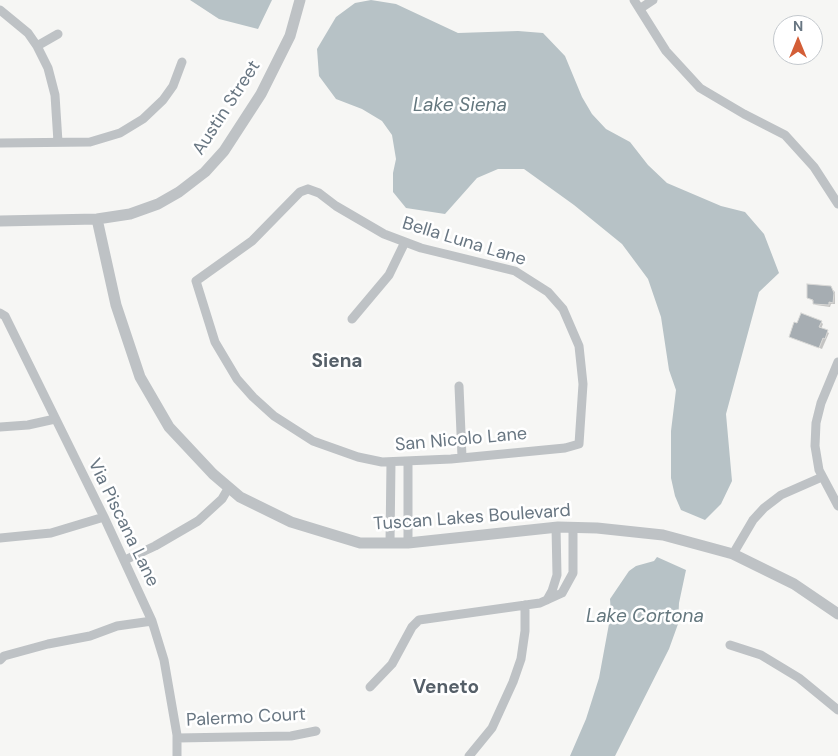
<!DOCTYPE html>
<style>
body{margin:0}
#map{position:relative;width:838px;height:756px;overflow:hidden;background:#f6f6f4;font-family:"DM Sans",sans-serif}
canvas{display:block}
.north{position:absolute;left:773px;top:15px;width:50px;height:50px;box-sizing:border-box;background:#fff;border:1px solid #c3c8cd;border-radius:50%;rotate:0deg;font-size:14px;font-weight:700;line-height:20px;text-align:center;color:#687682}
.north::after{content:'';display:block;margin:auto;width:18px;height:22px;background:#d35e37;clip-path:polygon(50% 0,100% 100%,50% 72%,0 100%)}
</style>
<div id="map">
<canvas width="838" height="756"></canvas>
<div class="north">N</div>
</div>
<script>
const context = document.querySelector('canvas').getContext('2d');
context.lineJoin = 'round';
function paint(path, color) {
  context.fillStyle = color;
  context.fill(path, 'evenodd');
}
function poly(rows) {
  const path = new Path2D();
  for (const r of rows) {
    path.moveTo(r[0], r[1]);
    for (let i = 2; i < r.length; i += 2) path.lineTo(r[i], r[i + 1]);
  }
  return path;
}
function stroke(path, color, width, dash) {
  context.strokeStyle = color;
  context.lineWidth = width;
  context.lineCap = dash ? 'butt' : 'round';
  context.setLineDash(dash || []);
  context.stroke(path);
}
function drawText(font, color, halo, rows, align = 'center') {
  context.font = font + ' "DM Sans",sans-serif';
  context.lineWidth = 5;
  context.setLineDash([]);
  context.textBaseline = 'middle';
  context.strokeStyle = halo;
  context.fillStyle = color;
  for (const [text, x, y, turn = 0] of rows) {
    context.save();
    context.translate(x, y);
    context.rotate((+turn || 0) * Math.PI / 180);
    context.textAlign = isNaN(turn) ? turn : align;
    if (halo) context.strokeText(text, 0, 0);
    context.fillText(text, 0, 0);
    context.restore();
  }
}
paint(poly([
 [190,0,272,0,258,29,219,19],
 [371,0,396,4,458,33,518,31,543,33,565,56,582,97,592,114,606,129,630,142,648,165,667,183,721,206,745,212,764,234,779,273,759,292,726,414,732,481,721,504,705,520,681,510,675,496,671,478,671,431,676,390,669,370,661,317,648,279,622,244,574,205,524,169,498,169,477,178,445,214,406,208,393,192,393,173,396,159,392,135,382,121,362,109,336,99,319,76,317,49,336,17,355,3],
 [657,557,686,570,679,603,678,624,669,649,615,756,570,756,586,719,599,678,611,613,610,599,629,571,636,566,654,561]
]), '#b7c2c6');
paint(poly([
 [831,288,835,292,835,304,831,304,830,307,816,305,809,297],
 [821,322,823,324,821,329,829,333,822,349,790,336]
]), '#0003');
const building = poly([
 [807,284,831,286,834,293,833,303,829,302,829,305,813,304,813,300,807,298,807,284],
 [801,313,822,321,819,327,828,330,825,339,823,338,819,348,789,337,794,322,797,323,801,313]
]);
paint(building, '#a6adb2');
stroke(building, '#d8d8d6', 1);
stroke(poly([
 [634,0,666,51,700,88,744,114,785,135,814,167,838,204],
 [641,8,653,0],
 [0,10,28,33,37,46,48,68,55,95,58,142],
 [37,46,58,34],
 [0,143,90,142,120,133,143,119,163,100,173,86,182,62],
 [308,189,319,193,336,206,384,234,421,248,515,271,548,292,563,309,579,346,583,384,579,444,565,448,451,459,382,462,358,457,313,441,274,416,253,397,237,379,215,342,196,281,252,241,300,192,308,189],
 [0,313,5,316,104,517,152,621,164,660,177,735,177,756],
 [352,319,389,275,405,242],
 [838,362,821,403,816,423,815,446,819,470,838,506],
 [459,386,462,457],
 [0,427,28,425,55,419],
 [408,462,408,543],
 [0,538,51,533,104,517],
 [390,543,391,462],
 [733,554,753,520,764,508,781,495,822,477],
 [125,560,155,546,198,521,222,499,229,487],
 [547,600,552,591,557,575,556,527],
 [730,645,761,655,799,678,838,710],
 [0,660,4,656,48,644,90,636,117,626,152,621],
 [370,687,392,664,412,627,419,620,540,603,562,593,573,573,573,527],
 [177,738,291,736,316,731],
 [469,756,492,728,513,682,521,659,525,631,525,605]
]), '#bec2c5', 9);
stroke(poly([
 [97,219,116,305,140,377,169,427,213,474,240,497,291,522,360,543,408,543,558,527,597,528,663,535,733,554,794,584,838,614],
 [0,221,97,219,130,214,158,204,179,192,205,172,224,151,261,94,290,36,300,0]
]), '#bec2c5', 11);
drawText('18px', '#687682', '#fff', [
 ["Austin Street",227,108,-57],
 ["Bella Luna Lane",464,242,17],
 ["San Nicolo Lane",461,440,-5],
 ["Tuscan Lakes Boulevard",472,518,-4],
 ["Via Piscana Lane",123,523,64],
 ["Palermo Court",246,718,-3]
]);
drawText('italic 19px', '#64777e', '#fff', [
 ["Lake Siena",460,106],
 ["Lake Cortona",645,617]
]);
drawText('bold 19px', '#555f68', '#fff', [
 ["Siena",337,362],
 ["Veneto",446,688]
]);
</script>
